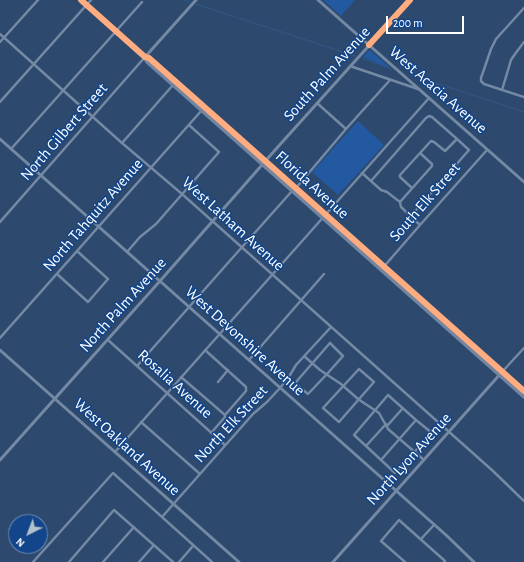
<!DOCTYPE html>
<style>
body{margin:0}
#map{position:relative;width:524px;height:562px;overflow:hidden;background:#2d496e;font-family:"Alegreya Sans",sans-serif}
canvas{display:block}
.north{position:absolute;left:8px;top:514px;width:40px;height:40px;box-sizing:border-box;background:#124589;border:1px solid #718fb8;border-radius:50%;rotate:222deg;font-size:11px;font-weight:700;line-height:16px;text-align:center;color:#fff}
.north::after{content:'';display:block;margin:auto;width:14px;height:18px;background:#b6bfcc;clip-path:polygon(50% 0,100% 100%,50% 72%,0 100%)}
.scale{position:absolute;left:386px;top:16px;width:78px;height:18px;box-sizing:border-box;border:2px solid #fff;border-top:0;padding-left:5px;font-size:12px;line-height:14px;white-space:nowrap;color:#fff;-webkit-text-stroke:3px #124589;paint-order:stroke}
</style>
<div id="map">
<canvas width="524" height="562"></canvas>
<div class="north">N</div>
<div class="scale">200 m</div>
</div>
<script>
const context = document.querySelector('canvas').getContext('2d');
context.lineJoin = 'round';
function paint(path, color) {
  context.fillStyle = color;
  context.fill(path, 'evenodd');
}
function poly(rows) {
  const path = new Path2D();
  for (const r of rows) {
    path.moveTo(r[0], r[1]);
    for (let i = 2; i < r.length; i += 2) path.lineTo(r[i], r[i + 1]);
  }
  return path;
}
function stroke(path, color, width, dash) {
  context.strokeStyle = color;
  context.lineWidth = width;
  context.lineCap = dash ? 'butt' : 'round';
  context.setLineDash(dash || []);
  context.stroke(path);
}
function drawText(font, color, halo, rows, align = 'center') {
  context.font = font + ' "Alegreya Sans",sans-serif';
  context.lineWidth = 3;
  context.setLineDash([]);
  context.textBaseline = 'middle';
  context.strokeStyle = halo;
  context.fillStyle = color;
  for (const [text, x, y, turn = 0] of rows) {
    context.save();
    context.translate(x, y);
    context.rotate((+turn || 0) * Math.PI / 180);
    context.textAlign = isNaN(turn) ? turn : align;
    if (halo) context.strokeText(text, 0, 0);
    context.fillText(text, 0, 0);
    context.restore();
  }
}
paint(poly([
 [323,0,355,0,341,16],
 [368,51,371,51,392,69,363,57],
 [358,121,384,145,338,195,312,172]
]), '#2259a0');
stroke(poly([
 [183,0,190,2],
 [196,4,236,17],
 [239,18,355,56],
 [362,58,392,69],
 [411,75,524,112]
]), '#325888', 1);
stroke(poly([
 [524,8,496,39,491,49,481,78,481,81,484,84,524,97],
 [0,34,122,143,182,194,493,471,524,501],
 [0,42,38,0],
 [350,66,418,89],
 [502,90,511,60,515,54,524,42],
 [0,102,91,0],
 [317,103,346,129],
 [122,143,173,85],
 [11,149,142,2],
 [362,173,381,190,387,192,400,202,401,207,420,225],
 [371,181,426,118,429,116,432,117,457,139,469,150,411,216],
 [296,188,346,129,390,80],
 [412,188,400,177,400,175,431,141,434,142,445,151,457,139],
 [400,202,432,166,432,164,420,153],
 [0,222,145,57],
 [127,252,140,237,156,224,219,152,189,125],
 [381,270,420,225,487,150],
 [57,274,88,302,108,279,77,251],
 [0,338,202,110],
 [108,340,225,445],
 [330,343,343,356,327,374,308,394,297,385,296,382,330,343],
 [205,350,246,387,246,391,225,415,225,417,211,433],
 [304,356,320,370,341,384,358,399,379,413,388,429,424,460],
 [249,360,324,274],
 [137,366,227,264,292,191],
 [359,369,374,382,339,422,323,408,359,369],
 [502,372,524,348],
 [181,377,225,415],
 [218,382,228,370],
 [141,422,200,474],
 [386,424,366,446,354,435,388,395,416,420],
 [387,426,403,408],
 [366,446,395,473,432,433,416,420,381,460],
 [115,452,429,98],
 [162,517,253,414,267,402,280,388,290,375,296,365,331,327],
 [421,539,434,525],
 [33,562,113,473,212,562],
 [69,562,114,510,173,562],
 [103,562,134,527],
 [139,562,154,545],
 [179,562,193,546],
 [405,562,381,541,399,520,445,561,444,562]
]), '#7489a4', 2.5);
stroke(poly([
 [318,0,524,182],
 [145,57,196,0],
 [0,139,446,535,474,562],
 [0,350,239,562],
 [0,460,160,281,276,149,410,0],
 [333,562,502,372]
]), '#7489a4', 3);
stroke(poly([
 [81,0,145,57,149,58,218,119,524,391],
 [145,57,147,62,524,397]
]), '#7386a1', 3.5);
stroke(poly([
 [81,0,145,57,149,58,218,119,524,391],
 [369,45,410,0]
]), '#ffac80', 6);
drawText('16px', '#fff', '#124589', [
 ["South Palm Avenue",327,74,-48],
 ["West Acacia Avenue",438,90,41],
 ["North Gilbert Street",64,132,-49],
 ["Florida Avenue",312,185,42],
 ["South Elk Street",425,202,-49],
 ["North Tahquitz Avenue",93,215,-49],
 ["West Latham Avenue",233,224,42],
 ["North Palm Avenue",123,305,-48],
 ["West Devonshire Avenue",245,341,42],
 ["Rosalia Avenue",175,384,42],
 ["North Elk Street",231,424,-47],
 ["West Oakland Avenue",127,447,42],
 ["North Lyon Avenue",409,459,-48]
]);
</script>
